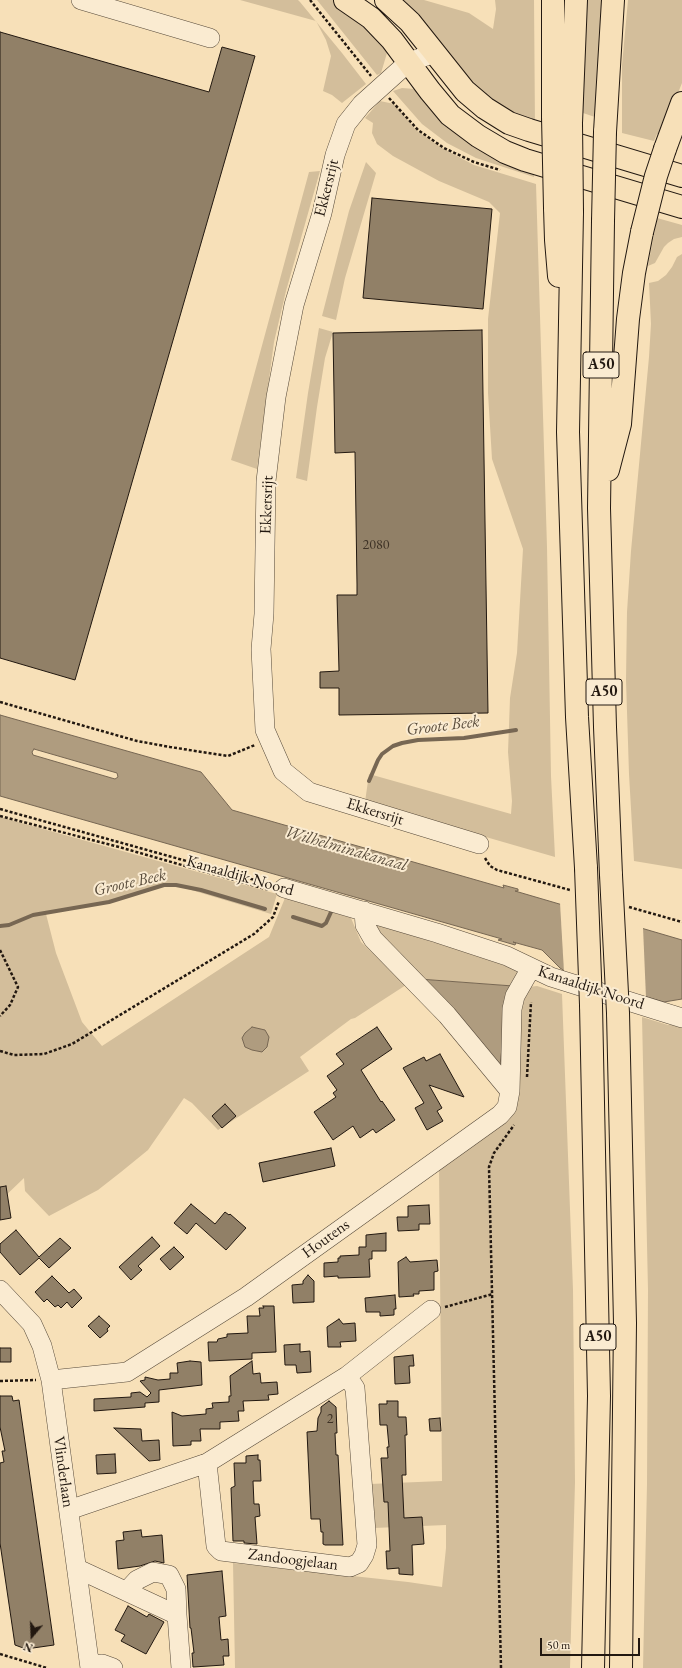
<!DOCTYPE html>
<style>
body{margin:0}
#map{position:relative;width:682px;height:1668px;overflow:hidden;background:#f7e0b8;font-family:"EB Garamond",serif}
canvas{display:block}
.north{position:absolute;left:12px;top:1616px;width:40px;height:40px;-webkit-text-stroke:3px #faebd1;paint-order:stroke;rotate:199deg;font-size:11px;font-weight:700;line-height:16px;text-align:center;color:#221810}
.north::after{content:'';display:block;margin:auto;width:14px;height:18px;background:#221810;clip-path:polygon(50% 0,100% 100%,50% 72%,0 100%)}
.scale{position:absolute;left:540px;top:1638px;width:100px;height:18px;box-sizing:border-box;border:2px solid #221810;border-top:0;padding-left:5px;font-size:12px;line-height:14px;white-space:nowrap;color:#221810;-webkit-text-stroke:3px #faebd1;paint-order:stroke}
</style>
<div id="map">
<canvas width="682" height="1668"></canvas>
<div class="north">N</div>
<div class="scale">50 m</div>
</div>
<script>
const context = document.querySelector('canvas').getContext('2d');
context.lineJoin = 'round';
function paint(path, color) {
  context.fillStyle = color;
  context.fill(path, 'evenodd');
}
function poly(rows) {
  const path = new Path2D();
  for (const r of rows) {
    path.moveTo(r[0], r[1]);
    for (let i = 2; i < r.length; i += 2) path.lineTo(r[i], r[i + 1]);
  }
  return path;
}
function stroke(path, color, width, dash) {
  context.strokeStyle = color;
  context.lineWidth = width;
  context.lineCap = dash ? 'butt' : 'round';
  context.setLineDash(dash || []);
  context.stroke(path);
}
function drawText(font, color, halo, rows, align = 'center') {
  context.font = font + ' "EB Garamond",serif';
  context.lineWidth = 4;
  context.setLineDash([]);
  context.textBaseline = 'middle';
  context.strokeStyle = halo;
  context.fillStyle = color;
  for (const [text, x, y, turn = 0] of rows) {
    context.save();
    context.translate(x, y);
    context.rotate((+turn || 0) * Math.PI / 180);
    context.textAlign = isNaN(turn) ? turn : align;
    if (halo) context.strokeText(text, 0, 0);
    context.fillText(text, 0, 0);
    context.restore();
  }
}
paint(poly([
 [240,0,298,0,300,2,342,53,366,84,342,103,332,95,323,91,331,56,326,40,316,21],
 [317,0,333,0,385,43,387,53,381,73,377,75],
 [394,0,424,0,469,13,493,29,496,9,495,0,534,0,535,128,489,103],
 [586,0,608,0,598,118,583,113,581,46],
 [628,0,682,0,682,83,661,135,657,134,654,141,622,133,622,65],
 [402,88,415,89,534,172,534,177,476,158,447,143,422,124,393,91],
 [380,101,394,104,417,131,442,148,474,165,536,184,547,547,551,776,555,857,365,802,369,774,511,814,512,801,508,752,509,726,510,698,517,653,523,549,492,459,488,393,488,319,500,213,489,202,439,181,393,156,377,144,372,133,373,123,365,118],
 [366,162,376,173,345,278,336,320,322,316,349,211],
 [320,171,286,291,274,342,257,469,231,460,309,172],
 [657,218,682,225,682,237,674,239,668,243,664,247,655,263,648,266],
 [682,254,682,869,634,861,629,774,626,680,627,612,631,551,649,357,651,324,649,283,658,281,666,275,672,267,677,257],
 [319,328,333,332,325,358,317,407,307,481,296,478,308,393],
 [0,817,277,894,271,914,168,883,134,896,86,907,46,914,56,953,82,1022,102,1046,269,937,285,898,351,918,361,942,406,985,355,1018,351,1019,300,1057,309,1071,218,1130,192,1103,184,1098,148,1150,121,1172,98,1190,49,1216,25,1191,24,1178,0,1201],
 [371,922,515,969,518,971,513,986,419,979],
 [537,986,562,994,573,1290,575,1482,570,1668,235,1668,233,1563,408,1582,442,1587,446,1548,446,1525,374,1528,370,1484,442,1481,439,1167,509,1120,512,1110,516,1008,528,987],
 [642,1017,668,1025,682,1025,682,1668,643,1668,647,1484,648,1290]
]), '#d3be9b');
const water = poly([
 [0,715,201,772,232,810,504,888,503,885,518,889,518,891,515,891,682,940,682,999,664,1002,569,974,560,968,542,950,513,942,516,943,515,945,498,940,502,939,0,796,0,715],
 [34,749,117,773,118,777,115,779,33,755,32,752,34,749],
 [419,979,513,986,505,1023,500,1065,419,979],
 [252,1027,265,1030,269,1037,267,1047,262,1052,252,1050,245,1047,242,1038,245,1033,252,1027]
]);
paint(water, '#af9c7f');
stroke(water, '#776753', 1);
paint(poly([
 [560,903,643,927,646,998,564,972]
]), '#f7e0b8');
stroke(poly([
 [369,781,378,760,382,754,393,746,402,743,418,740,464,738,516,730],
 [293,917,322,926,326,923,331,912],
 [0,926,9,925,33,915,109,902,164,885,176,885,201,890,265,909]
]), '#776753', 4);
const building = poly([
 [0,32,209,92,222,47,255,56,75,680,0,658,0,32],
 [372,198,492,209,483,309,363,298,372,198],
 [482,330,488,713,339,715,339,688,320,688,320,672,339,671,337,595,357,595,357,584,355,452,335,453,333,333,482,330],
 [377,1027,392,1049,361,1070,381,1102,382,1101,395,1120,376,1133,373,1129,360,1138,353,1126,333,1140,314,1112,336,1097,333,1093,337,1090,327,1076,344,1064,336,1054,377,1027],
 [440,1054,464,1097,429,1085,442,1108,437,1111,443,1121,427,1130,415,1108,424,1103,403,1068,424,1057,426,1061,440,1054],
 [225,1104,236,1116,222,1128,212,1116,225,1104],
 [331,1148,335,1166,263,1182,259,1163,331,1148],
 [6,1186,11,1218,0,1220,0,1187,6,1186],
 [191,1204,215,1224,225,1212,229,1215,230,1214,246,1228,226,1250,196,1223,187,1234,174,1223,191,1204],
 [429,1205,430,1224,419,1224,419,1230,398,1231,397,1217,408,1217,408,1206,429,1205],
 [16,1230,39,1257,60,1238,71,1248,49,1268,39,1258,20,1275,0,1252,0,1244,16,1230],
 [386,1233,386,1251,372,1251,372,1259,369,1259,370,1277,338,1278,338,1276,324,1277,324,1263,338,1262,338,1258,340,1258,340,1256,359,1255,359,1247,366,1247,366,1235,386,1233],
 [152,1237,160,1246,138,1266,142,1270,131,1280,119,1267,152,1237],
 [174,1247,184,1257,170,1270,160,1259,174,1247],
 [406,1257,410,1262,437,1260,438,1271,434,1272,434,1290,419,1291,419,1294,413,1294,414,1296,399,1297,398,1262,406,1257],
 [308,1275,314,1281,314,1302,293,1303,292,1285,303,1284,303,1281,308,1275],
 [52,1276,69,1293,74,1289,82,1298,72,1308,67,1302,61,1308,58,1305,55,1307,47,1299,44,1302,35,1292,52,1276],
 [395,1295,396,1309,394,1309,394,1315,380,1316,380,1312,366,1312,365,1298,395,1295],
 [263,1306,274,1306,276,1352,252,1353,252,1359,209,1361,208,1342,217,1342,218,1339,227,1337,227,1334,248,1333,247,1316,260,1316,259,1308,264,1308,263,1306],
 [99,1316,110,1326,107,1329,108,1331,100,1338,88,1326,99,1316],
 [339,1319,343,1324,355,1323,356,1341,340,1342,341,1347,328,1347,327,1327,339,1319],
 [300,1344,300,1352,310,1351,311,1372,297,1373,296,1365,285,1365,284,1345,300,1344],
 [0,1348,11,1348,11,1362,0,1362,0,1348],
 [413,1355,414,1366,409,1366,410,1383,395,1384,394,1357,413,1355],
 [190,1361,201,1362,202,1385,159,1390,159,1402,145,1403,145,1407,94,1411,94,1399,131,1397,131,1393,140,1392,147,1397,151,1393,140,1381,145,1380,145,1377,158,1380,170,1379,170,1373,178,1373,177,1363,190,1361],
 [252,1361,253,1374,260,1373,261,1383,277,1382,278,1394,268,1395,269,1400,243,1401,244,1411,238,1411,239,1421,220,1422,220,1429,200,1429,201,1441,191,1441,191,1445,173,1446,172,1412,182,1416,206,1414,206,1409,213,1408,212,1403,229,1402,229,1396,231,1396,230,1376,252,1361],
 [0,1396,12,1396,13,1401,19,1400,54,1645,26,1649,15,1645,0,1543,0,1463,4,1462,2,1451,5,1451,0,1427,0,1396],
 [329,1401,336,1407,337,1433,335,1433,336,1455,338,1455,343,1545,325,1545,323,1544,323,1532,321,1532,320,1519,311,1519,307,1432,317,1431,318,1418,321,1412,321,1407,329,1401],
 [387,1401,398,1401,398,1417,406,1417,407,1435,405,1435,406,1475,402,1475,404,1518,422,1517,424,1544,412,1545,413,1575,399,1574,399,1568,387,1569,386,1551,390,1551,388,1502,384,1502,381,1458,388,1458,387,1447,389,1447,387,1425,380,1425,379,1404,387,1404,387,1401],
 [440,1418,441,1431,430,1431,429,1419,440,1418],
 [114,1428,141,1429,142,1441,159,1440,160,1460,149,1461,114,1428],
 [115,1454,116,1473,97,1474,96,1455,115,1454],
 [258,1455,258,1460,260,1460,261,1481,253,1481,254,1504,259,1504,260,1516,255,1517,257,1544,244,1543,244,1541,233,1541,231,1488,235,1486,234,1463,246,1463,246,1456,258,1455],
 [141,1530,142,1537,162,1535,164,1563,155,1561,140,1566,118,1569,116,1541,124,1540,123,1532,141,1530],
 [222,1571,226,1616,219,1617,221,1640,228,1639,229,1656,223,1656,224,1665,193,1667,192,1653,194,1653,191,1628,190,1628,187,1575,222,1571],
 [128,1606,147,1617,149,1614,164,1622,146,1654,121,1641,125,1635,115,1630,128,1606]
]);
paint(building, '#918067');
stroke(building, '#221810', 1);
const minor = poly([
 [81,0,210,38],
 [434,53,410,62,402,68,362,104,346,124,335,155,322,213,294,305,276,397,266,481,264,614,261,649,265,730,283,771,309,792,479,844],
 [284,888,437,933,507,956,551,977,682,1018],
 [364,911,365,925,373,939,447,1015,510,1091],
 [0,1290,32,1324,42,1346,51,1380,90,1668],
 [347,1376,431,1310],
 [51,1380,127,1372,246,1297,500,1115,507,1107,510,1091,512,1009,515,996,531,968],
 [69,1510,207,1463,347,1376,355,1388,367,1545,364,1555,359,1563,350,1567,221,1551,216,1546,207,1463],
 [78,1569,177,1615,181,1668],
 [127,1591,137,1580,153,1572,169,1575,176,1589,177,1615],
 [90,1665,102,1664,113,1668]
]);
const major = poly([
 [345,0,371,18,392,40,430,91,450,115,478,136,505,152,525,160,682,207],
 [386,0,410,22,465,91,485,108,509,123,529,130,682,176]
]);
const highway = poly([
 [553,0,553,117],
 [571,123,576,0],
 [605,132,613,0],
 [665,149,682,103],
 [555,208,556,240,559,276],
 [572,212,568,432,577,717,586,868],
 [603,221,599,508,605,727,611,875],
 [608,470,620,424,628,319,634,273,642,232],
 [591,1005,599,1396,593,1668],
 [618,1013,625,1323,621,1668]
]);
stroke(minor, '#574a3a', 20);
stroke(major, '#221810', 24);
stroke(highway, '#221810', 24);
stroke(poly([
 [310,0,371,76],
 [389,98,418,130,444,148,474,162,500,170],
 [0,702,137,741,170,747,228,756,255,745],
 [0,809,269,884],
 [0,816,119,847,269,890],
 [485,858,490,866,497,870,570,890],
 [629,907,682,922],
 [0,950,18,987,10,1005,0,1016],
 [0,1051,14,1055,44,1054,72,1044,254,934,273,917,279,901],
 [527,1077,531,1002],
 [445,1307,493,1294],
 [0,1381,36,1380],
 [0,1654,47,1668],
 [501,1668,489,1167,494,1153,514,1125]
]), '#221810', 2.5, [3, 2]);
stroke(minor, '#faebd1', 19);
stroke(major, '#f7e0b8', 22);
stroke(highway, '#f7e0b8', 22);
const highwayBridge = poly([
 [553,117,555,208],
 [571,123,572,212],
 [603,221,605,132],
 [642,232,656,176,665,149],
 [586,868,591,1005],
 [611,875,618,1013]
]);
stroke(highwayBridge, '#221810', 24, []);
stroke(highwayBridge, '#f7e0b8', 22);
drawText('14px', '#3e3226', null, [
 ["2080",376,545],
 ["2",330,1419]
]);
for (const [x, y, w] of [
 [601,365,36],
 [604,692,36],
 [598,1337,36]
]) {
  const box = new Path2D();
  box.roundRect(x - w / 2, y - 13, w, 26, 3);
  context.fillStyle = '#faebd1';
  context.fill(box);
  stroke(box, '#221810', 1);
}
drawText('bold 15px', '#221810', null, [
 ["A50",601,365],
 ["A50",604,692],
 ["A50",598,1337]
]);
drawText('16px', '#221810', '#faebd1', [
 ["Ekkersrijt",327,188,-76],
 ["Ekkersrijt",267,505,-88],
 ["Ekkersrijt",375,812,17],
 ["Kanaaldijk Noord",240,876,16],
 ["Kanaaldijk Noord",591,988,18],
 ["Houtens",326,1239,-36],
 ["Vlinderlaan",63,1472,82],
 ["Zandoogjelaan",293,1560,7]
]);
drawText('italic 17px', '#5a4d3c', '#faebd1', [
 ["Groote Beek",443,726,-7],
 ["Wilhelminakanaal",346,849,16],
 ["Groote Beek",130,883,-13]
]);
</script>
